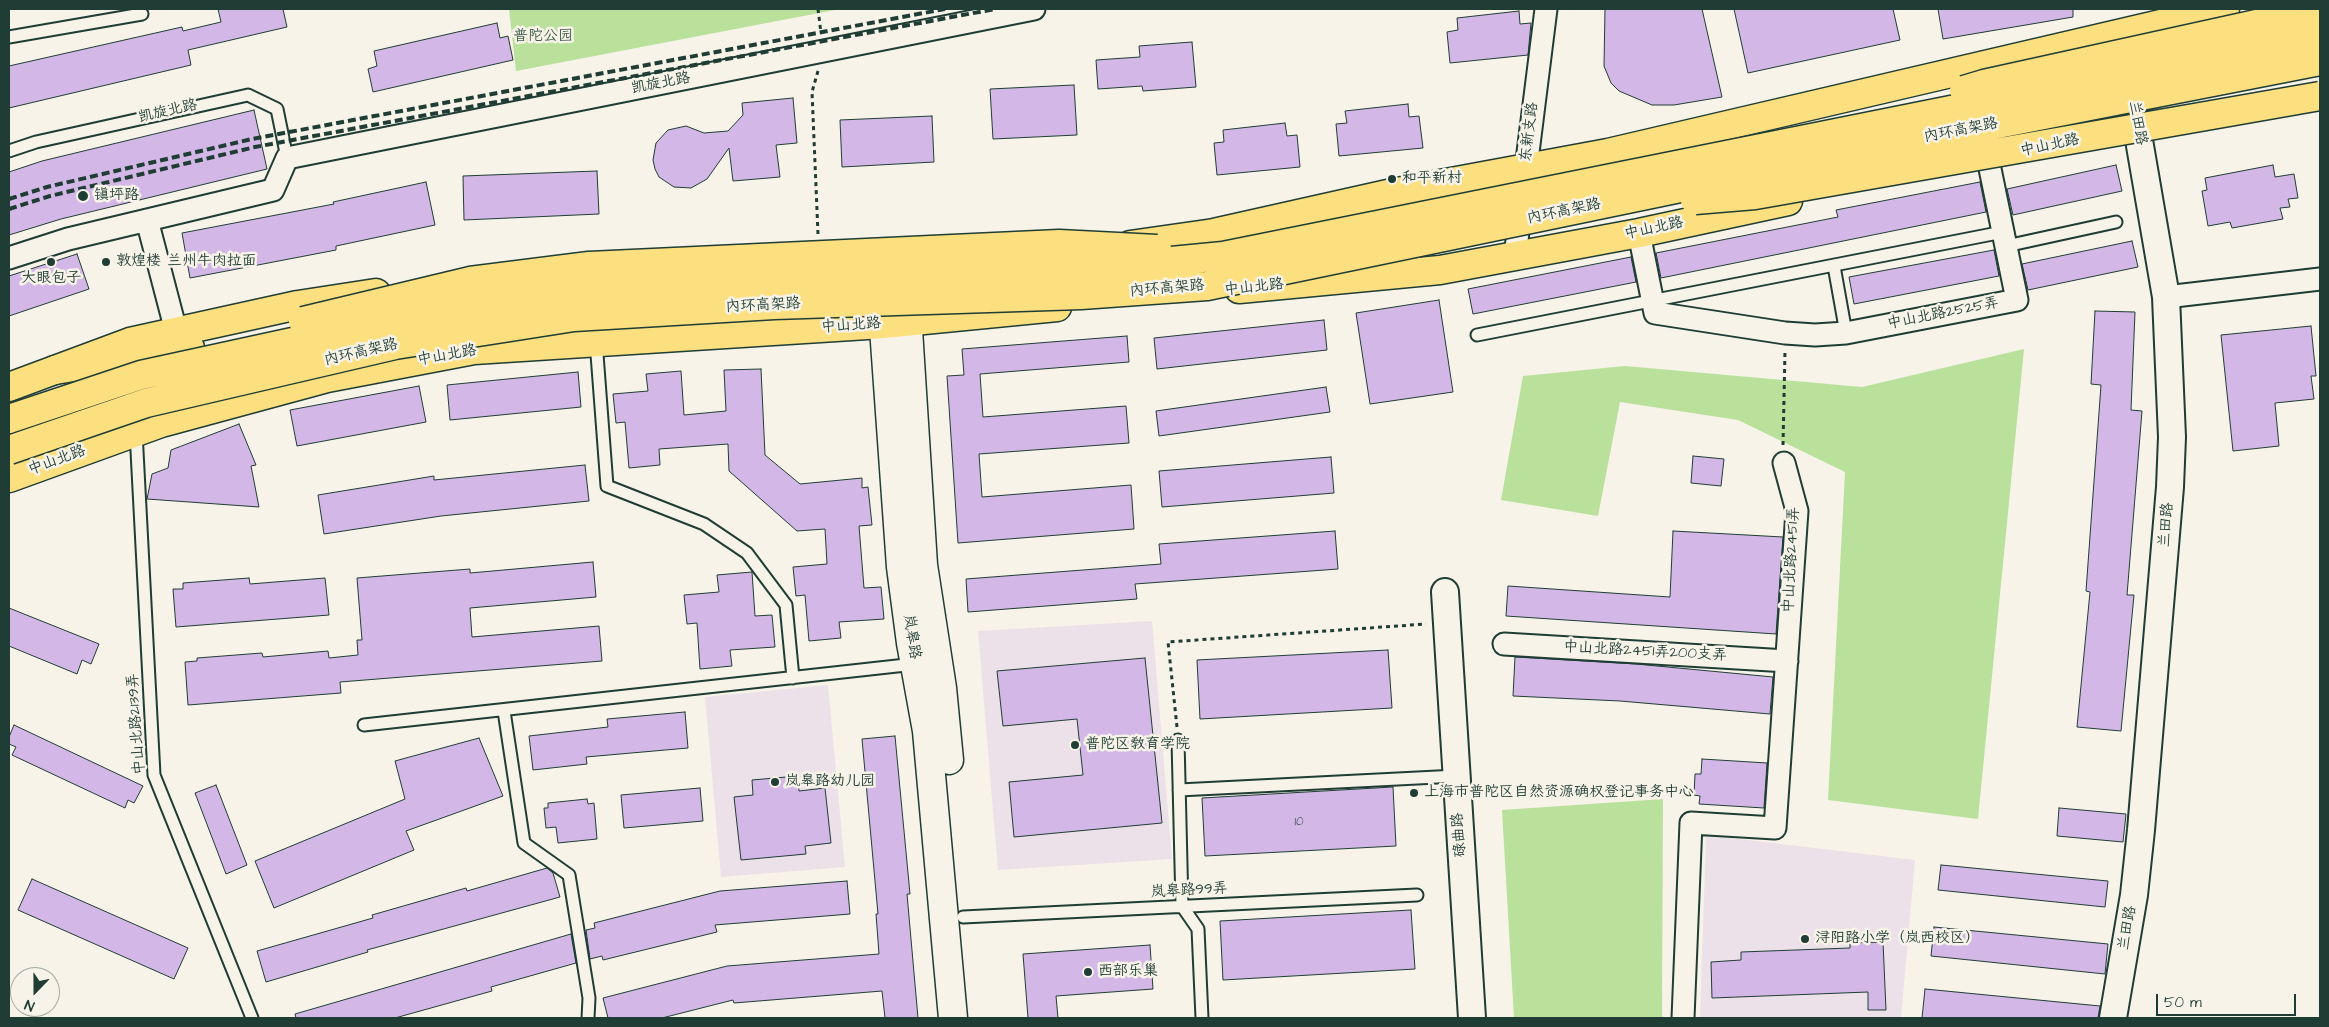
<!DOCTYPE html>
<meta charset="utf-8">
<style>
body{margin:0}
#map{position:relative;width:2329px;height:1027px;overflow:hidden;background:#f7f3e8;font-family:"Architects Daughter",sans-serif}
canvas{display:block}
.frame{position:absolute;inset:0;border:10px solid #1f3d34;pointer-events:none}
.north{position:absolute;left:10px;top:967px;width:50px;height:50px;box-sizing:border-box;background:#f7f3e8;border:1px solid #a1aaa0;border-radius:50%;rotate:202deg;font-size:14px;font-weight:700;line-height:20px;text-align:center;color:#1f3d34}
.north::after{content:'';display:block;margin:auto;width:18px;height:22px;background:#1f3d34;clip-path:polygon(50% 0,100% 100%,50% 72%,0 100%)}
.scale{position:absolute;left:2156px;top:994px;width:140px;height:22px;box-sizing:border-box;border:2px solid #1f3d34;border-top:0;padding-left:6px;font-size:15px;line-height:18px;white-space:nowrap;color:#1f3d34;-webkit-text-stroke:4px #f7f3e8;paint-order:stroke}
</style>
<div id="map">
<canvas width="2329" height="1027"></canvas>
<div class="frame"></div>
<div class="north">N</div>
<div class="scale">50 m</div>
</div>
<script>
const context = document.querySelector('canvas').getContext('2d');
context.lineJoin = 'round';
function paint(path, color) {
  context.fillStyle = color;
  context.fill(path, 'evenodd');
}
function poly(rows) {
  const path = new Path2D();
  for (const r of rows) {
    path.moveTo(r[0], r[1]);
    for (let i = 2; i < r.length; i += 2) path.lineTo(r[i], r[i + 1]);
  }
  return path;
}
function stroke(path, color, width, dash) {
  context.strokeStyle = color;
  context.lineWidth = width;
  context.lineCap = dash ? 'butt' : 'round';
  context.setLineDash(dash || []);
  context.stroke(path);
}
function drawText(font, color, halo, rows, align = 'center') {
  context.font = font + ' "Architects Daughter","LXGW WenKai TC",sans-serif';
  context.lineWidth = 5;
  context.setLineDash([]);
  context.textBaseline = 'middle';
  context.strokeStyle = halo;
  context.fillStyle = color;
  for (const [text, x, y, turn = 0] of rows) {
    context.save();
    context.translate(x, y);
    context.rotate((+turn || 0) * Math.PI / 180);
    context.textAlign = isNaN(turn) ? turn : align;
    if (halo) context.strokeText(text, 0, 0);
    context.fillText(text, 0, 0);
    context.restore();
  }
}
paint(poly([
 [1152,621,1172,859,998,870,978,631],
 [828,685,845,867,721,877,705,697],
 [1706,835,1915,860,1901,1018,1700,1018]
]), '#ece1e8');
paint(poly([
 [509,9,840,9,516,71],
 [2024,349,1978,819,1828,800,1845,472,1738,420,1620,402,1598,516,1501,500,1523,376,1625,366,1862,387],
 [1663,799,1662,1018,1514,1018,1502,810]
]), '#b9e19c');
const building = poly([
 [218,9,283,9,287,27,188,50,191,65,9,108,9,66,182,27,183,31,221,22,218,9],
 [1605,9,1702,9,1722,97,1674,105,1652,105,1619,91,1611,83,1604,66,1605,9],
 [1734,9,1893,9,1900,40,1748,73,1734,9],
 [1938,9,2073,9,2073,17,1943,39,1938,9],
 [1519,11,1520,24,1531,23,1528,55,1450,63,1447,32,1458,30,1457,18,1519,11],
 [497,23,500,38,508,36,513,60,373,92,368,69,377,66,374,51,497,23],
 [1192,42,1196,87,1143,91,1142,86,1098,89,1096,60,1140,57,1139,46,1192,42],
 [1074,85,1077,135,993,139,990,89,1074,85],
 [793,98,797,143,776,145,780,177,733,181,729,148,707,179,691,188,674,187,659,177,655,169,653,160,656,143,668,130,686,126,704,133,728,131,743,115,742,103,793,98],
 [1408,104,1409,117,1419,116,1423,148,1339,156,1336,124,1347,123,1345,111,1408,104],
 [254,110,267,169,61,219,9,235,9,172,42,161,254,110],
 [932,116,934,162,842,167,840,120,932,116],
 [1285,123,1287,136,1297,135,1300,167,1217,175,1214,143,1224,142,1223,130,1285,123],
 [2116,165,2122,191,2013,215,2007,189,2116,165],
 [2273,165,2275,177,2294,174,2298,198,2288,199,2290,207,2280,208,2283,219,2232,228,2230,222,2208,226,2202,191,2207,190,2205,178,2273,165],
 [597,171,599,214,464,220,463,176,597,171],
 [426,182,435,225,336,246,336,250,190,278,182,233,334,204,333,202,426,182],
 [1980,182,1986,212,1661,278,1656,253,1838,217,1836,210,1980,182],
 [2132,241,2138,267,2028,290,2022,264,2132,241],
 [1994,250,1999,276,1854,304,1849,277,1994,250],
 [77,254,89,289,9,316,9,276,77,254],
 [1631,257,1636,282,1473,314,1468,289,1631,257],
 [1439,300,1453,392,1370,404,1356,313,1439,300],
 [2095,311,2135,312,2131,410,2142,411,2127,595,2134,595,2121,731,2077,727,2090,592,2086,591,2101,385,2091,384,2095,311],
 [1324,320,1327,350,1157,369,1154,338,1324,320],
 [2311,326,2316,376,2311,376,2314,399,2275,403,2279,446,2233,451,2221,335,2311,326],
 [1127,336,1129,362,980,374,983,417,1126,406,1129,443,979,454,982,497,1131,485,1134,529,958,543,947,376,964,375,962,349,1127,336],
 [761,369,765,455,800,484,862,478,862,488,868,487,872,525,859,526,864,588,881,587,884,619,839,622,841,638,809,641,805,595,796,596,793,567,827,564,825,529,797,531,729,471,728,444,659,449,660,465,629,468,625,422,616,423,613,394,648,391,646,374,681,371,684,415,726,411,724,370,761,369],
 [578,372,581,407,450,420,447,385,578,372],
 [419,386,426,422,297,446,290,410,419,386],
 [1326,387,1330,412,1159,436,1156,411,1326,387],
 [239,424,256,465,251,466,259,507,147,499,152,474,168,468,171,450,239,424],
 [1693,456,1724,459,1721,486,1691,483,1693,456],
 [1331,457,1334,493,1162,507,1159,471,1331,457],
 [585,465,589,501,441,516,324,534,318,495,434,476,434,480,585,465],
 [1335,531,1338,569,1135,584,1137,599,968,612,966,579,1161,564,1159,544,1335,531],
 [1673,531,1783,537,1776,634,1506,616,1508,586,1670,597,1673,531],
 [593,562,596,597,470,608,472,637,599,626,602,661,340,682,341,693,188,705,185,662,197,661,197,658,262,653,263,657,328,651,329,658,358,655,357,640,362,640,357,578,470,569,470,573,593,562],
 [752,572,755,616,772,615,775,647,730,650,732,666,700,669,697,623,687,624,684,595,719,592,717,575,752,572],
 [249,578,250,584,325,578,329,615,176,627,173,589,183,589,183,583,249,578],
 [9,608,99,644,91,664,82,660,77,674,9,646,9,608],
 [1388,650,1392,708,1200,719,1197,660,1388,650],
 [1515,657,1636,664,1773,677,1770,714,1620,701,1513,696,1515,657],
 [1145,658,1162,823,1014,837,1009,782,1083,775,1077,719,1003,726,997,671,1145,658],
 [685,712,688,748,586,757,587,764,533,770,529,736,608,727,607,719,685,712],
 [14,725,143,786,134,803,128,800,125,808,12,755,16,747,9,744,9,737,14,725],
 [895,736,910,894,907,894,918,1018,885,1018,882,991,734,1003,733,1000,662,1018,608,1018,603,998,727,966,879,954,876,914,878,914,862,739,895,736],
 [479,738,503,796,406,831,414,850,274,908,255,861,405,799,395,761,479,738],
 [1702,759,1767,763,1764,808,1699,804,1700,796,1694,795,1695,774,1701,774,1702,759],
 [798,776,799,791,825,788,831,843,805,846,806,854,741,860,734,797,753,795,752,780,798,776],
 [216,785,247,865,226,874,195,793,216,785],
 [1393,787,1396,846,1205,856,1202,798,1393,787],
 [700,788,703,821,624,828,621,795,700,788],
 [587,799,588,804,594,803,597,839,558,843,556,827,546,828,544,808,548,808,548,803,587,799],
 [2059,808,2126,814,2123,842,2057,836,2059,808],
 [1941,865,2108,881,2105,907,1938,890,1941,865],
 [547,868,553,873,560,897,367,950,368,952,266,982,257,951,373,918,372,915,466,888,467,891,547,868],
 [32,879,188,948,174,979,18,910,32,879],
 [847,881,850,914,715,925,717,932,603,960,602,956,590,959,586,930,595,928,594,923,720,891,847,881],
 [1411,910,1415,969,1223,980,1220,921,1411,910],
 [1934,927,2108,944,2105,974,1931,956,1934,927],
 [571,934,576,963,491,987,492,991,395,1018,296,1018,295,1014,571,934],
 [1883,942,1886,1010,1868,1010,1868,992,1712,998,1711,962,1741,960,1741,952,1850,948,1850,943,1883,942],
 [1150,945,1153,989,1056,996,1058,1018,1028,1018,1023,954,1150,945],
 [1925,989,2100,1006,2098,1018,1922,1018,1925,989]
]);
paint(building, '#d3b8e7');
stroke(building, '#1f3d34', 1);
const service = poly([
 [9,37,142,14],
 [9,151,36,142,248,95,277,109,287,158],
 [2006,246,2116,222],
 [1834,266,1846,333],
 [1477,335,2003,232],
 [596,341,607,486,704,524,747,553,786,605,793,678],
 [136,432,154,775,252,1018],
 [504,711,524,843,569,875,589,998,588,1018],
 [364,725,915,664],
 [1178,740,1182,906,1198,929,1202,1018],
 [1179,790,1457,776],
 [963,917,1417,895]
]);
const minor = poly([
 [147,220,176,331],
 [1639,233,1655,313,1785,333,1815,335,1846,333,2017,300,1988,159],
 [1515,256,1546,9],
 [9,258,68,239,273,190,287,158,1034,9],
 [2166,297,2320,279],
 [1504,644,1787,661],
 [1683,1018,1691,823,1775,828,1797,511,1784,463]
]);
const tertiary = poly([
 [1445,592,1472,1018],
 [2113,1018,2134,895,2141,830,2170,487,2172,437,2166,297,2128,76]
]);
const secondary = poly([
 [906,298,923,565,942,688,949,760],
 [882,300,901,567,911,643,927,731,953,1018]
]);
const primary = poly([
 [1130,245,1214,233,1397,192,1608,153,2225,9],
 [1239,289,1440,270,1639,233,1788,201],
 [9,387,130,342,298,305,376,293],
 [9,478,161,423,327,378,474,350,883,324,1057,307]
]);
const trunk = poly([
 [55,370,190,348]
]);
stroke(service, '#1f3d34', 15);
stroke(minor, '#1f3d34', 25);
stroke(tertiary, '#1f3d34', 30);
stroke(secondary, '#1f3d34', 31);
stroke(primary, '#1f3d34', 31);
stroke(trunk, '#1f3d34', 31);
stroke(poly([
 [818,9,821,33],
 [818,71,812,92,818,234],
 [1783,445,1785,351],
 [1177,727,1168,642,1426,624]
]), '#1f3d34', 3, [4, 4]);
stroke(service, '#f7f3e8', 11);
stroke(minor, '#f7f3e8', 21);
stroke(tertiary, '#f7f3e8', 26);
stroke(secondary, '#f7f3e8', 28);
stroke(primary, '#fce080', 28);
stroke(trunk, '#fce080', 28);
stroke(poly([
 [9,199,47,187,252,139,945,9],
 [9,209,50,196,255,147,995,9]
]), '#1f3d34', 4, [8, 4]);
const trunkBridge = poly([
 [1964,90,1984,84,2320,10],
 [1695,200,1755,195,2320,96],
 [303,321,470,281,589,266,1059,244,1157,249],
 [9,419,141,375,394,320,564,293,760,281,1068,271,1223,256,2320,36],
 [9,450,146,403,395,345,574,317,774,305,1081,295,1207,286,1854,152,2320,61]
]);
stroke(trunkBridge, '#1f3d34', 31, []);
stroke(trunkBridge, '#fce080', 28);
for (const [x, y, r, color] of [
 [1392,179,5,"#1f3d34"],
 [83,196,6,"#1f3d34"],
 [51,262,5,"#1f3d34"],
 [106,262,5,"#1f3d34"],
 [1075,745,5,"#1f3d34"],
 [775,782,5,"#1f3d34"],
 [1414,793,5,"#1f3d34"],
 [1805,939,5,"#1f3d34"],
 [1088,972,5,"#1f3d34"]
]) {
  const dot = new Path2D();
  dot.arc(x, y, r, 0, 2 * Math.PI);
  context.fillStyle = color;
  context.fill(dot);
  stroke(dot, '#f7f3e8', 2);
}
drawText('12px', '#4c5c61', null, [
 ["10",1299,822]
]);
drawText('15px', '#3e5e49', '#f7f3e8', [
 ["普陀公园",543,37]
]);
drawText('15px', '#1f3d34', '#f7f3e8', [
 ["凯旋北路",661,84,-11],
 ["凯旋北路",168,112,-13],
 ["兰田路",2137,123,80],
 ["内环高架路",1961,131,-11],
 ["东新支路",1530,132,-83],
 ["中山北路",2050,146,-12],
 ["内环高架路",1564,212,-12],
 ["中山北路",1654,229,-12],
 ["中山北路",1254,288,-6],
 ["内环高架路",1167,289,-5],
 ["内环高架路",763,306,-3],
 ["中山北路2525弄",1943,314,-11],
 ["中山北路",851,326,-4],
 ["内环高架路",361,353,-13],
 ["中山北路",447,356,-10],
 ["中山北路",57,461,-20],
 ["兰田路",2167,525,-85],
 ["中山北路2451弄",1792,560,-87],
 ["岚皋路",911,637,81],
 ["中山北路2451弄200支弄",1645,652,3],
 ["中山北路2139弄",137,724,-94],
 ["碌曲路",1460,835,-94],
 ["岚皋路99弄",1189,891,-3],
 ["兰田路",2128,928,-80]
]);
drawText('15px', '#1f3d34', '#f7f3e8', [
 ["和平新村",1402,179],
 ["镇坪路",94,196],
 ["敦煌楼 兰州牛肉拉面",116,262],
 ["大眼包子",51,279,"center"],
 ["普陀区教育学院",1085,745],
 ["岚皋路幼儿园",785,782],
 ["上海市普陀区自然资源确权登记事务中心",1424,793],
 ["浔阳路小学（岚西校区）",1815,939],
 ["西部乐巢",1098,972]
], 'left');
</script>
